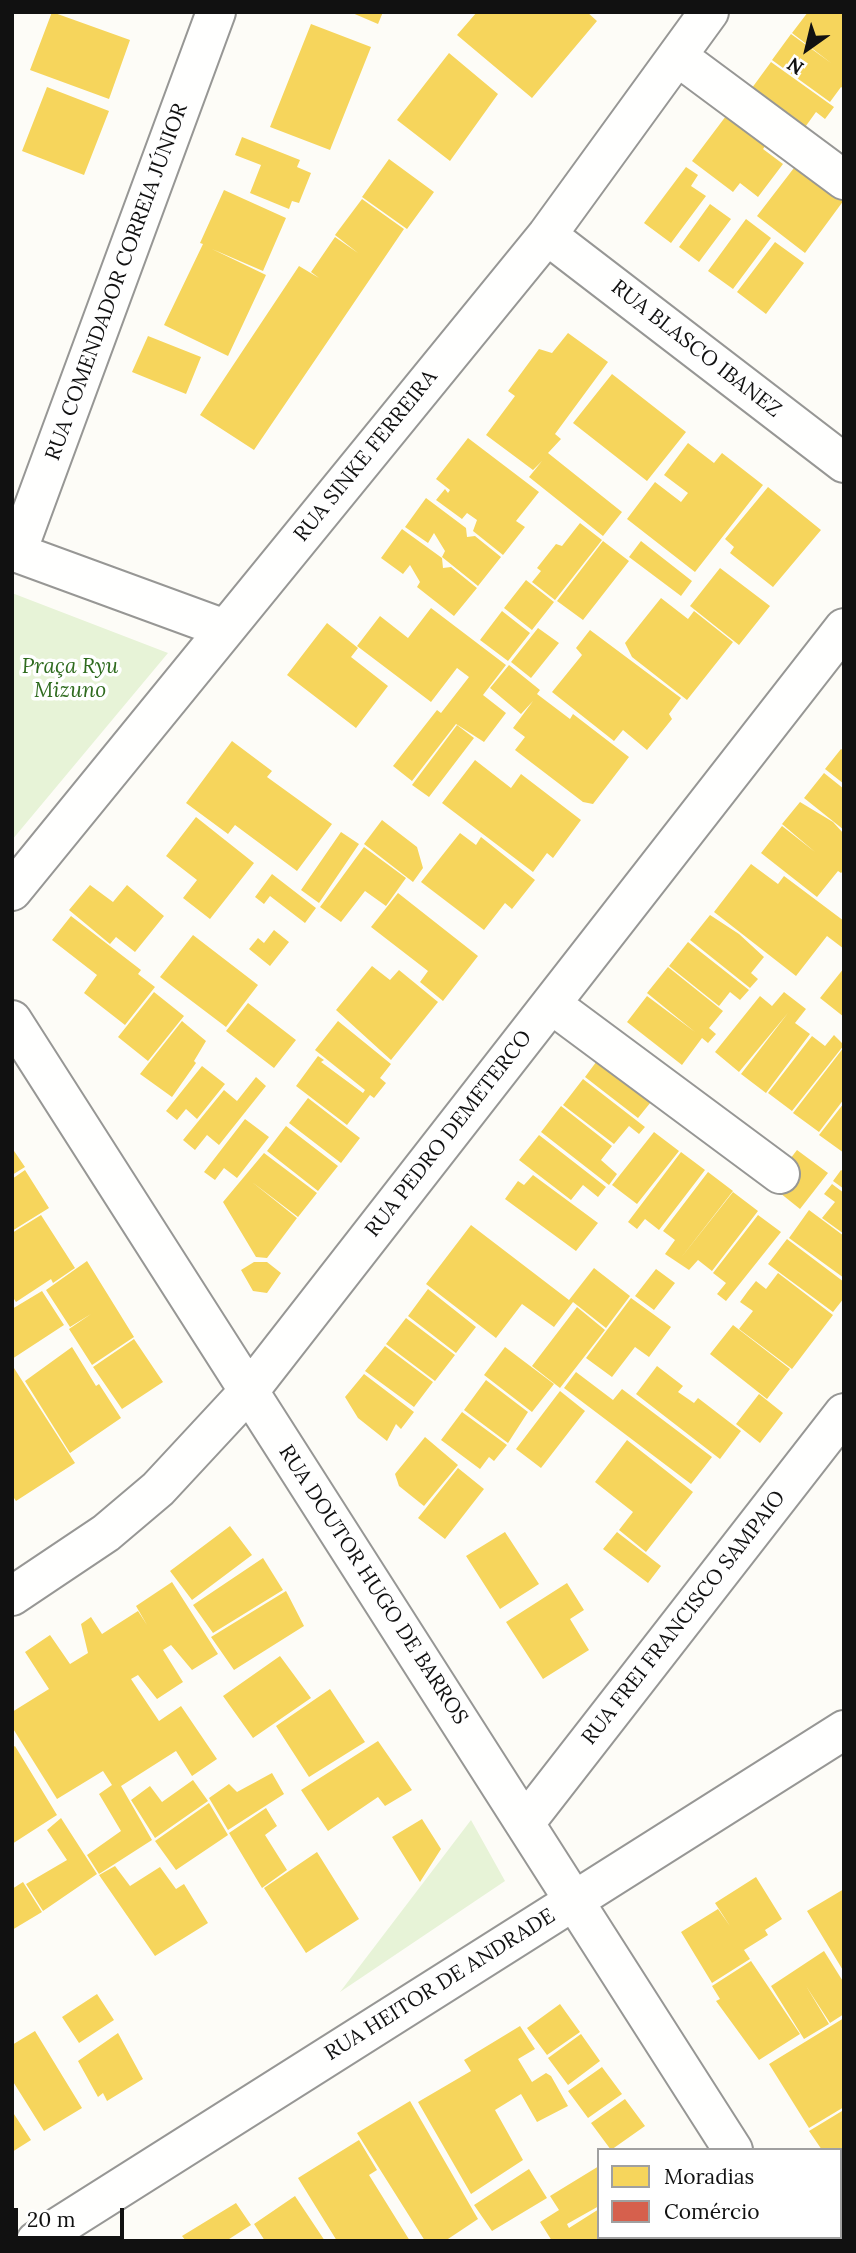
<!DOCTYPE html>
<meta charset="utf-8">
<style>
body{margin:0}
#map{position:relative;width:856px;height:2253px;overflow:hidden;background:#fdfcf7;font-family:Lora,serif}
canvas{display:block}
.frame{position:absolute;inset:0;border:14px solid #111;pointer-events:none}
.legend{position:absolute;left:597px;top:2148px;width:245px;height:91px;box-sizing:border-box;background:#fff;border:2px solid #a0a0a0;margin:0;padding:9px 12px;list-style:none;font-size:21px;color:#111}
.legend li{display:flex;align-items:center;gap:14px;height:35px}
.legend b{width:35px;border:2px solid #a0a0a0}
.north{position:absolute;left:772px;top:14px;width:70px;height:70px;-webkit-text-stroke:5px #fff;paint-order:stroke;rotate:214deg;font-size:19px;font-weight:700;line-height:28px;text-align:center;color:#111}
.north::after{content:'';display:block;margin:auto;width:24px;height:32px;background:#111;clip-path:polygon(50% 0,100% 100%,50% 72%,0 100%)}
.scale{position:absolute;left:14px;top:2208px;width:110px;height:32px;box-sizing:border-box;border:4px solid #111;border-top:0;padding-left:9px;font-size:21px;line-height:24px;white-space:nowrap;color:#111;-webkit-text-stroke:5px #fff;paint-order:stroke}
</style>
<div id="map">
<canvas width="856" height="2253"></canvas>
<div class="frame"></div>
<ul class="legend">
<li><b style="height:19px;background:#f6d55c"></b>Moradias</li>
<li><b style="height:19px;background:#d6604d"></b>Comércio</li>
</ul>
<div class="north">N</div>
<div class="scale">20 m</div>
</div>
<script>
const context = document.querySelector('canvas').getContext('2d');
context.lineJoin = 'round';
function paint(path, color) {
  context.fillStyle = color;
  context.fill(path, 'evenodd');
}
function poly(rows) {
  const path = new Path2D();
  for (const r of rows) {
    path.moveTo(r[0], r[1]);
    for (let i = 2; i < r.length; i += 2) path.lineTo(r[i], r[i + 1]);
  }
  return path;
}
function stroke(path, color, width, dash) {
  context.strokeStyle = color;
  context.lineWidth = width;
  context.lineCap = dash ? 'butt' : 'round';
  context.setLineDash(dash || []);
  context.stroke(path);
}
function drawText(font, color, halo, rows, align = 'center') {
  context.font = font + ' Lora,serif';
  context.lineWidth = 7;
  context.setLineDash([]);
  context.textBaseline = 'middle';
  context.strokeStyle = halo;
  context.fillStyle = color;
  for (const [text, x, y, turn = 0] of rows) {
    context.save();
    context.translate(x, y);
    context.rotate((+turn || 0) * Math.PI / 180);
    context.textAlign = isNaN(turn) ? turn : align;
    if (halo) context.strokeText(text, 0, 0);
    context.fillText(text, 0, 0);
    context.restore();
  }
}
paint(poly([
 [12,593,168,653,12,840],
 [471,1820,505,1881,340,1992]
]), '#e7f3d7');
paint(poly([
 [52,12,130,40,109,99,30,70],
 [350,12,383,12,378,24],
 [477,12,587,12,597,21,532,98,457,35],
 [808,12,844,12,844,89,841,87,830,102,772,60,791,34,831,63,792,33],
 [311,24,371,47,330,150,270,127],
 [449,53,498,94,450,161,397,120],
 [771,62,834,107,825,119,816,112,803,130,749,92],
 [47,87,109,111,84,175,22,151],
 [732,108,771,138,763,149,783,164,758,197,740,183,733,192,692,161],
 [242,137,300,160,297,167,311,173,299,203,292,201,289,209,250,193,261,165,235,155],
 [389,159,434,192,407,229,362,197],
 [797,164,844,200,805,253,757,216],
 [686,167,698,175,691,186,706,196,671,243,644,223],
 [224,190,286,218,263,271,212,249,266,275,228,356,164,325,203,244,200,243],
 [362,199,404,229,254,450,200,415,299,266,319,278,311,272,335,237,358,253,335,235],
 [710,204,731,219,699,262,679,247],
 [746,219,771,238,733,289,708,271],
 [775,242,804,263,766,314,737,292],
 [568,333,608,362,555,434,561,439,548,453,622,512,603,536,529,477,542,461,533,470,486,435,515,396,508,391,539,349,552,353],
 [148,336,201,357,186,394,132,372],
 [612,374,686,432,647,481,573,423],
 [468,438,539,492,516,521,525,527,503,555,473,531,477,520,467,513,462,519,436,500,445,489,448,493,450,490,436,479],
 [688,443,714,463,722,453,763,485,695,572,627,519,655,482,681,502,688,493,664,475],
 [768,487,821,530,773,587,730,553,734,547,725,539],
 [426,498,466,528,467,537,475,536,501,557,478,586,442,557,445,551,434,533,428,543,405,527],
 [580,523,602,540,555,600,532,582,541,571,537,568,556,544,562,546],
 [402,529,442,558,443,568,451,567,477,588,454,616,417,587,420,582,410,565,403,574,381,558],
 [603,541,629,561,583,620,557,601],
 [641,541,692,581,681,596,629,557],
 [720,568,770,606,739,645,690,606],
 [526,580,554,602,532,630,504,608],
 [661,598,688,619,694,611,733,642,687,700,632,657,625,643],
 [431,608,506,665,483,695,506,713,484,742,456,724,412,781,393,766,437,710,441,713,469,677,457,668,431,702,357,646,380,616,408,638],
 [502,611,530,633,508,661,480,640],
 [327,623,358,648,351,657,388,686,356,728,287,675],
 [538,628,559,643,531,678,511,662],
 [590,630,681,698,669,714,672,719,647,750,623,730,614,741,552,692,582,655,576,648],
 [509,665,540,690,537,694,570,719,573,714,629,757,593,804,583,802,515,750,525,737,513,728,533,701,521,714,490,688],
 [457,725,474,738,429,797,412,785],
 [232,741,272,771,267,777,332,824,297,871,235,825,228,834,186,803],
 [841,749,844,751,844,784,825,769],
 [475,760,511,788,521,774,581,820,553,858,547,853,533,872,442,803],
 [824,773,844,789,844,830,804,798],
 [800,802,833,822,844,834,844,870,841,873,838,871,817,897,761,853,782,826,815,852,782,824],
 [196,817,254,863,210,919,183,898,197,880,166,856],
 [382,820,417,847,423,868,413,882,364,844],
 [341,832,359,844,319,903,301,890],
 [460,833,476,845,481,837,535,880,512,909,505,903,484,930,421,882],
 [364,847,406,878,386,906,365,891,341,922,320,907],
 [751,864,778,884,784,876,844,921,844,949,827,936,796,976,714,912],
 [272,874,316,908,305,923,270,896,264,904,255,897],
 [90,885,113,902,127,885,164,916,135,952,116,937,110,944,69,910],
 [398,893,478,956,443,1001,420,982,428,971,371,927],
 [710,915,739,934,764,957,751,973,758,979,750,988,690,940],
 [71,916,141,970,138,974,155,987,125,1025,84,993,97,975,52,940],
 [274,930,289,942,270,966,249,949,258,938,264,943],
 [193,935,258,985,226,1027,160,977],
 [688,942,749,990,740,1000,730,992,719,1006,669,966],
 [372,966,390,980,399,970,438,1002,391,1060,336,1010],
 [668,967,723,1011,709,1028,716,1034,708,1043,702,1038,682,1065,627,1022,647,996,695,1032,647,993],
 [844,968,844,1017,820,998],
 [154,992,184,1016,148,1061,118,1037],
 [784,992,806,1009,795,1023,810,1034,766,1093,741,1074,788,1013,739,1072,715,1052,760,996,772,1006],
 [248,1003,296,1040,274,1068,226,1031],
 [182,1021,206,1041,194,1061,196,1063,172,1097,140,1074],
 [338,1021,391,1064,380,1078,386,1083,374,1098,370,1095,347,1125,296,1086,318,1056,324,1060,321,1062,363,1093,365,1090,315,1050],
 [834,1035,844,1045,792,1111,768,1093,812,1036,825,1046],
 [844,1047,844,1099,819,1132,793,1113],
 [605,1050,659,1092,638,1118,585,1077],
 [202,1066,225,1084,197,1119,186,1109,177,1120,166,1111],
 [256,1077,266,1086,219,1145,207,1135,195,1150,183,1140,224,1090,237,1101],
 [583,1079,645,1127,639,1134,629,1126,614,1144,563,1105],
 [308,1098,360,1138,341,1163,289,1123],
 [844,1103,844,1153,819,1135],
 [561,1106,612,1146,601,1160,617,1174,609,1185,541,1132],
 [245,1119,269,1137,237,1178,224,1168,215,1180,204,1172],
 [286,1126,338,1166,318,1191,267,1151],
 [654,1132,679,1151,637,1204,612,1185],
 [539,1135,606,1187,598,1197,583,1185,571,1200,519,1160],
 [12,1148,25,1167,12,1175],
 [797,1150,828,1173,800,1209,770,1185],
 [681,1152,705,1170,659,1230,645,1219,637,1229,628,1222],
 [264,1153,317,1193,298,1217,252,1182,297,1218,267,1258,256,1257,223,1202],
 [25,1170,49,1208,12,1231,12,1179],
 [841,1170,844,1172,844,1189,833,1181],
 [708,1172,733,1191,680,1259,733,1192,758,1211,712,1271,698,1260,689,1270,665,1254,675,1240,663,1231],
 [533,1175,598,1223,576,1251,505,1199,518,1181,524,1185],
 [832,1184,844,1193,844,1234,822,1218,835,1202,824,1194],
 [809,1210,844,1236,844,1278,789,1238],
 [41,1215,75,1268,53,1283,51,1279,16,1302,12,1296,12,1233],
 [758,1215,781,1232,726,1301,717,1294,726,1283,713,1273],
 [471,1225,569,1300,594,1268,630,1296,606,1328,573,1302,554,1327,522,1304,496,1338,426,1284],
 [787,1239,844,1282,844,1298,833,1312,768,1264],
 [87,1261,134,1337,92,1365,69,1329,91,1314,70,1327,46,1290],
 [254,1262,267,1262,281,1273,267,1293,253,1291,241,1270],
 [656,1269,675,1283,654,1310,635,1296],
 [778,1273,833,1315,792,1369,739,1329,753,1311,740,1302,748,1291,756,1281,766,1289],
 [428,1289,476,1327,456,1353,408,1316],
 [42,1291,64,1325,12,1359,12,1309],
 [631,1298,671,1327,649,1357,635,1347,612,1377,586,1358],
 [577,1307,605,1330,560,1388,532,1366],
 [406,1318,455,1355,435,1381,386,1344],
 [733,1325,790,1369,767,1399,710,1354],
 [134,1339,163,1382,122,1409,93,1367],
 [385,1346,433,1382,414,1407,365,1371],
 [72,1347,96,1386,99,1384,121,1418,70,1453,25,1381],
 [505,1347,554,1384,532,1412,484,1375],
 [657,1366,683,1386,678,1392,694,1403,698,1398,741,1431,720,1459,636,1394],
 [14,1368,75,1463,16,1501,12,1495],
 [576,1372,613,1400,622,1389,712,1457,691,1484,564,1388],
 [364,1374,414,1412,401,1429,396,1424,387,1441,358,1418,345,1397],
 [486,1380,528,1412,508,1443,464,1410],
 [560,1391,585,1411,541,1468,516,1449],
 [759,1394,783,1413,760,1443,736,1424],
 [462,1412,507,1445,494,1461,489,1457,480,1469,441,1440],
 [425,1437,458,1465,424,1506,399,1486,395,1474],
 [627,1440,693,1492,646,1552,619,1530,633,1512,595,1482],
 [458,1468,484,1489,445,1539,418,1518],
 [230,1526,252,1555,192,1600,170,1571],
 [505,1532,539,1584,500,1609,466,1556],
 [617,1532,661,1566,648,1583,603,1549],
 [263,1558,283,1590,213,1633,193,1605],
 [172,1582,218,1654,192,1670,171,1645,163,1650,183,1682,157,1699,138,1675,131,1679,159,1721,181,1706,217,1759,192,1776,176,1751,121,1786,152,1840,99,1874,87,1855,121,1831,99,1794,112,1785,103,1771,57,1799,12,1727,12,1712,49,1689,25,1652,50,1635,70,1664,88,1653,81,1624,91,1617,102,1634,138,1611,147,1625,136,1606],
 [567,1583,584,1610,570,1619,589,1650,543,1679,506,1622],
 [286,1591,304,1626,234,1670,211,1637],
 [280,1656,311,1698,253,1738,223,1696],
 [330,1689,365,1742,309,1777,276,1726],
 [378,1741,412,1790,385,1806,378,1797,328,1831,301,1790],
 [15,1746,57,1815,12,1844,12,1748],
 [272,1773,284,1794,228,1830,209,1798,229,1784,237,1792],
 [193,1780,208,1801,155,1838,131,1800,150,1786,162,1802],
 [209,1803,228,1835,176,1870,155,1841],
 [266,1808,277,1826,265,1835,287,1870,262,1888,229,1833],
 [61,1818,97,1874,43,1911,26,1884,67,1860,47,1830],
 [422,1819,441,1849,420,1882,392,1837],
 [317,1852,359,1919,306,1953,264,1888],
 [115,1866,130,1886,160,1867,176,1889,184,1884,208,1923,155,1956,99,1875],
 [756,1877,782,1919,765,1930,768,1935,744,1950,750,1959,712,1983,681,1932,718,1909,730,1926,715,1903],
 [23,1882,42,1912,12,1930,12,1889],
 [844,1889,844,1972,807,1911],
 [824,1951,844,1983,844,2014,830,2023,806,1986,829,2024,804,2039,771,1986],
 [751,1961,800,2034,759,2060,716,2001,720,1999,712,1986],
 [97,1994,114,2020,79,2043,62,2017],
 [560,2004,580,2032,547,2055,527,2028],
 [844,2018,844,2107,809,2128,769,2064],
 [520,2026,535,2049,518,2059,532,2082,546,2073,551,2076,568,2106,537,2122,521,2094,495,2110,523,2160,471,2194,418,2102,471,2071,464,2060],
 [35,2031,82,2108,44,2131,12,2080,12,2045],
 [118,2033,143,2079,107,2101,103,2093,98,2097,78,2061],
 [581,2034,600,2061,568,2085,548,2058],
 [602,2067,622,2094,588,2118,568,2091],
 [625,2099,645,2126,611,2150,591,2123],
 [410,2101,478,2219,445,2241,425,2241,357,2133],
 [12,2111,31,2140,12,2152],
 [842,2111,844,2193,840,2195,840,2150,822,2150,809,2131],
 [359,2140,377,2170,369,2175,410,2241,337,2241,298,2178],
 [599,2166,599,2206,567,2224,569,2228,599,2209,599,2237,630,2237,625,2241,552,2241,540,2222,559,2210,550,2196],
 [529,2169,547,2198,492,2231,474,2205],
 [295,2196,325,2241,265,2241,254,2224],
 [236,2203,251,2225,226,2241,186,2241,182,2236]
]), '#f6d55c');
paint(poly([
 [665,2237,713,2237,716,2241,667,2241]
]), '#d6604d');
const minor = poly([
 [677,56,844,180],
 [547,235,844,463],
 [12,551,225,629],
 [17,552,216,12],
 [12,891,547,235,709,12],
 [551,1004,780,1174],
 [12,1020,733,2150],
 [12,1596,106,1533,158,1489,249,1391,844,628],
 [525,1823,844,1413],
 [789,2237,791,2241],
 [36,2241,844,1730]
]);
stroke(minor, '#979795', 42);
stroke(minor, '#fffffe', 38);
drawText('21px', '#111', '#fff', [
 ["RUA COMENDADOR CORREIA JÚNIOR",117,282,-70],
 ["RUA BLASCO IBANEZ",696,349,38],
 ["RUA SINKE FERREIRA",366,456,-51],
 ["RUA PEDRO DEMETERCO",449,1134,-52],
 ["RUA DOUTOR HUGO DE BARROS",373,1585,57],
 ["RUA FREI FRANCISCO SAMPAIO",684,1618,-52],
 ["RUA HEITOR DE ANDRADE",440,1985,-32]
]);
drawText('italic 21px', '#2f6b1f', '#fff', [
 ["Praça Ryu",70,667],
 ["Mizuno",70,691]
]);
</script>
